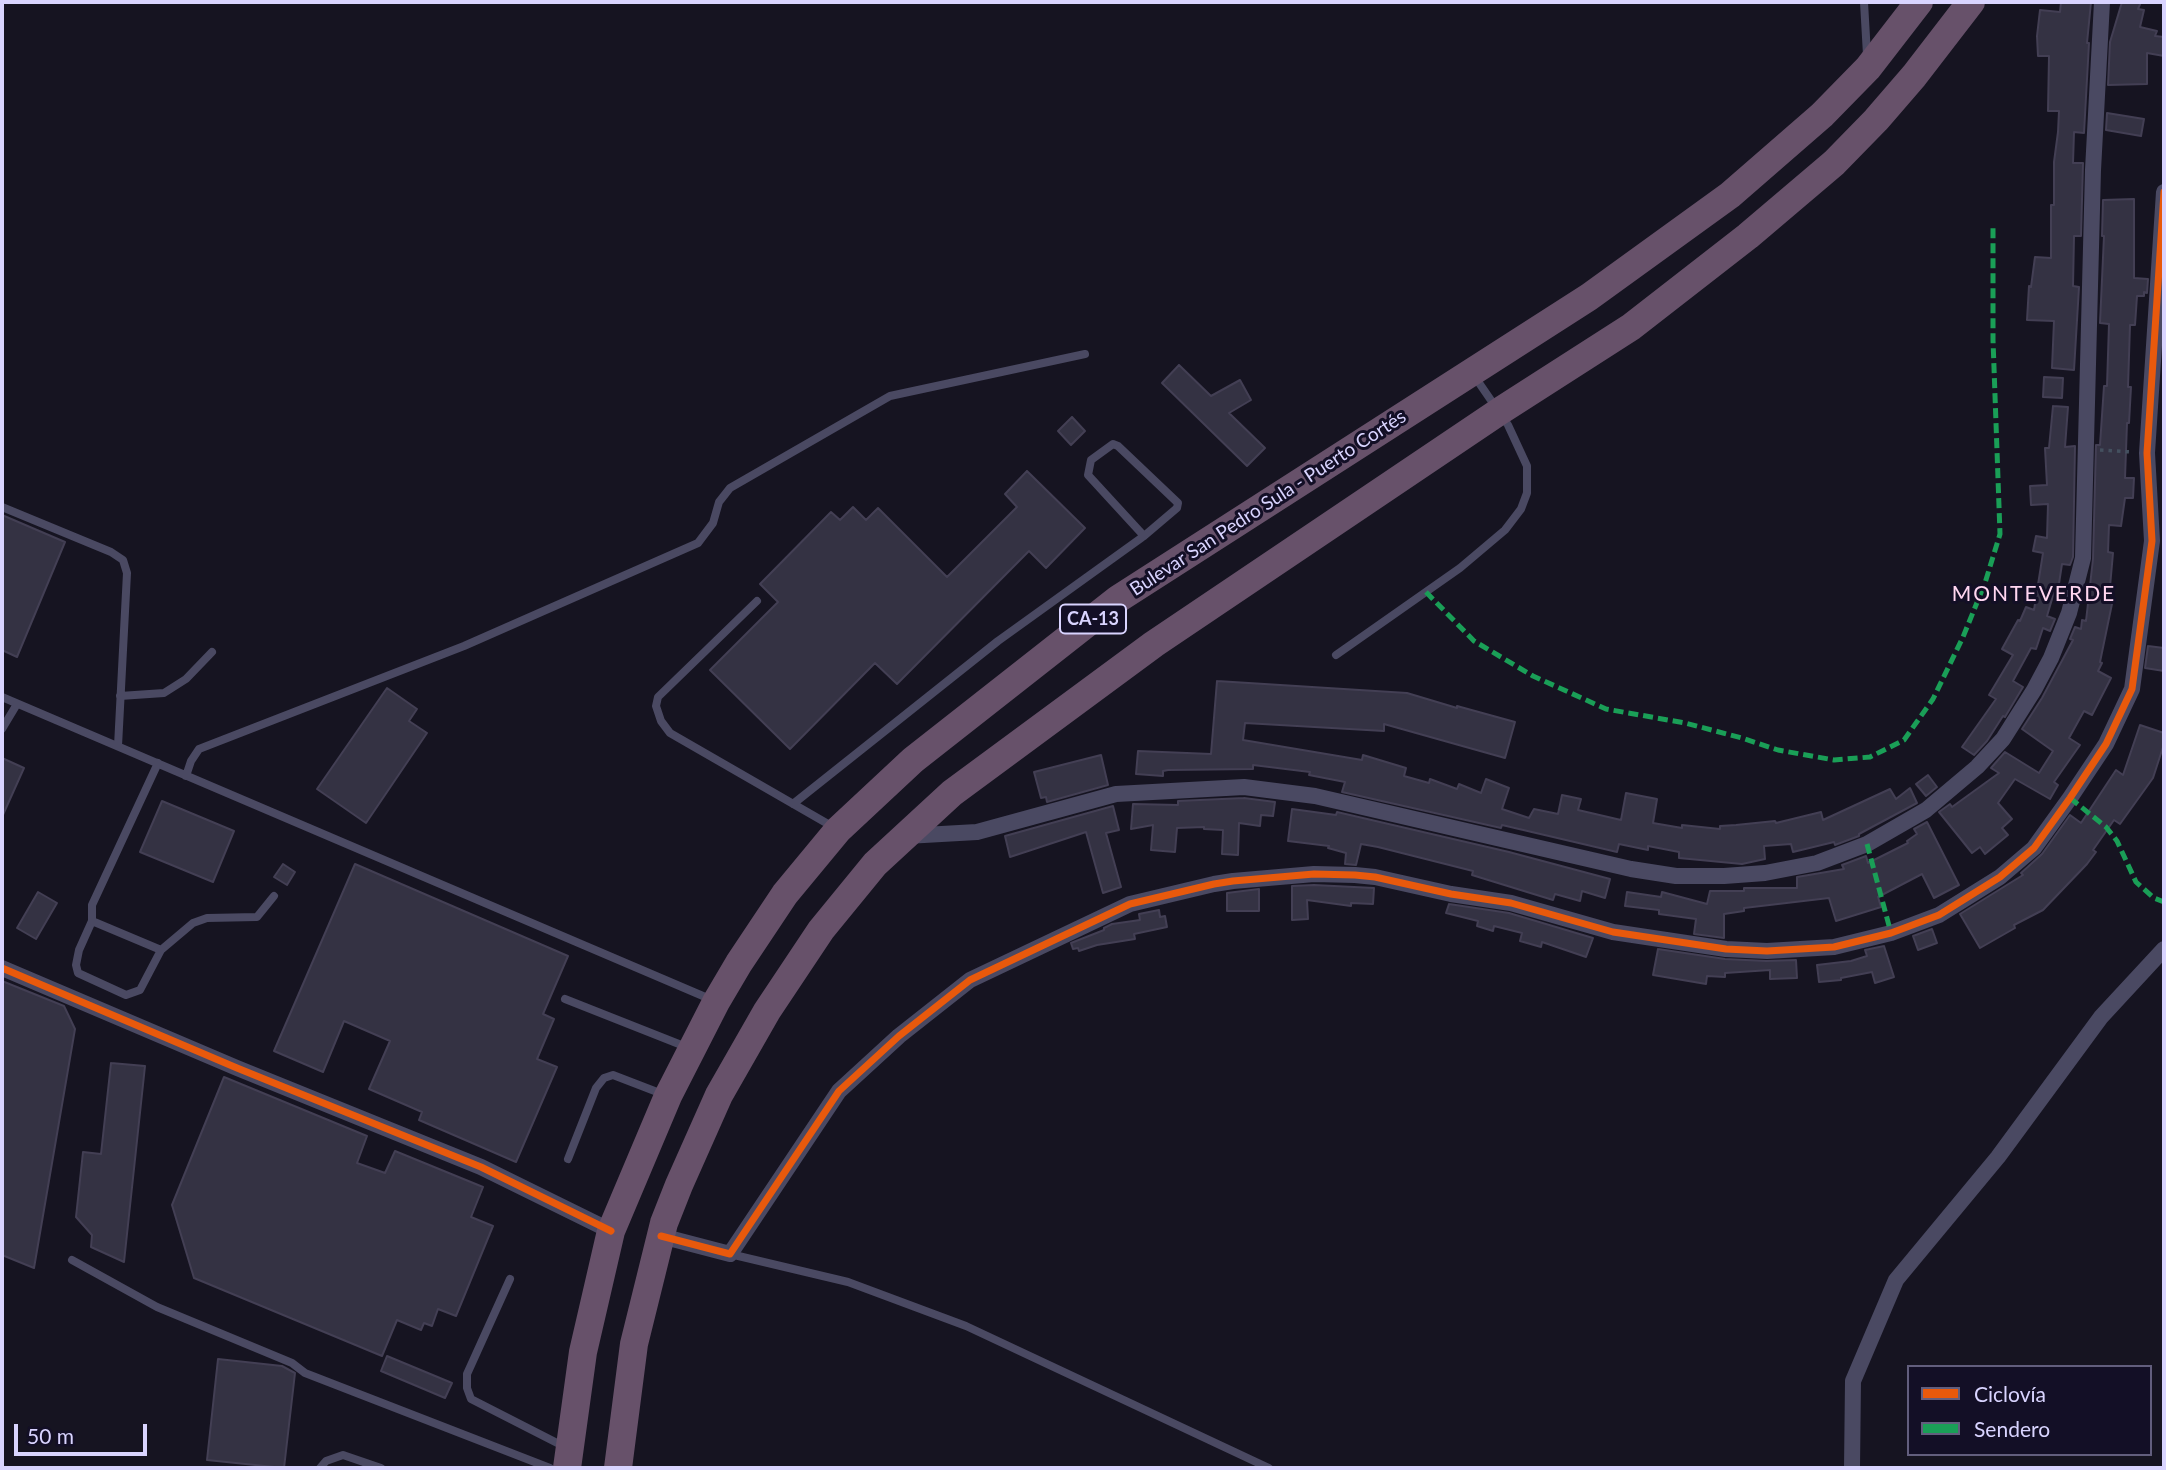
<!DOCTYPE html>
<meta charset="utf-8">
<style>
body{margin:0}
#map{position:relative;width:2166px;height:1470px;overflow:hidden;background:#161421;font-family:Lato,sans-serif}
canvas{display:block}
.frame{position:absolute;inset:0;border:4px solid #d9d4ff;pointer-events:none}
.legend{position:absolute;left:1907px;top:1365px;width:245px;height:91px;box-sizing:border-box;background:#130f26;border:2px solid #625e7d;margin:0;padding:9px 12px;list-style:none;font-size:21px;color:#d9d4ff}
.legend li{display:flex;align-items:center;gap:14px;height:35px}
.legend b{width:35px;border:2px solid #625e7d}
.scale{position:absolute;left:14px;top:1424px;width:133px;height:32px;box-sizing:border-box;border:4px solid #d9d4ff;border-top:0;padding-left:9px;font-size:21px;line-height:24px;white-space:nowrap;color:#d9d4ff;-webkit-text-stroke:5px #130f26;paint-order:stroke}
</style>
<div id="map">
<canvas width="2166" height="1470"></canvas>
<div class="frame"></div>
<ul class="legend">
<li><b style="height:9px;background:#e8590c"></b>Ciclovía</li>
<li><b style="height:9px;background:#1a9f57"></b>Sendero</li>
</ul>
<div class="scale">50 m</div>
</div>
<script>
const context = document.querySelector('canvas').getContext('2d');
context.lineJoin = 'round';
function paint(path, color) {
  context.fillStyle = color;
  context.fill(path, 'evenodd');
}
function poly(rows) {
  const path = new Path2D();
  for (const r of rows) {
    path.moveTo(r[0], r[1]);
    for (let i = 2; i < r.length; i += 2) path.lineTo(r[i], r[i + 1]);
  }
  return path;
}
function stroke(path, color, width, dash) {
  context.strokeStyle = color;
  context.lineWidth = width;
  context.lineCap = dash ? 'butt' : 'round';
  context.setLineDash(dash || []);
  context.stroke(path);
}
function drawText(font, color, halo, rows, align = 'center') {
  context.font = font + ' Lato,sans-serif';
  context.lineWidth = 6;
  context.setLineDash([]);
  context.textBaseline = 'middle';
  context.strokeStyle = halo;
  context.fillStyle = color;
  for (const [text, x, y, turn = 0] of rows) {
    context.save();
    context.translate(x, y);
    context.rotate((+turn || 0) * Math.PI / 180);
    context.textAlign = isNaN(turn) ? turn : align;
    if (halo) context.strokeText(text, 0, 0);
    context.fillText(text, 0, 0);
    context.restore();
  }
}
const building = poly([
 [2061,2,2091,2,2087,43,2089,43,2084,133,2074,132,2073,163,2083,163,2081,236,2074,236,2073,286,2079,287,2074,370,2052,368,2054,321,2027,320,2029,286,2031,287,2035,257,2051,258,2051,205,2054,205,2054,162,2058,132,2059,111,2048,111,2049,56,2038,56,2037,36,2040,10,2060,12,2061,2],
 [2122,2,2141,2,2138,9,2144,10,2140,27,2157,31,2155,36,2164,37,2164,56,2147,53,2147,84,2108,85,2110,42,2122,2],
 [2107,113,2144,119,2141,136,2106,130,2107,113],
 [2134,199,2134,278,2148,279,2147,293,2144,292,2144,296,2137,296,2135,325,2130,325,2128,387,2131,387,2129,423,2127,423,2125,478,2134,478,2133,498,2125,498,2121,526,2109,525,2108,552,2113,553,2109,598,2113,599,2100,662,2102,663,2098,671,2111,678,2092,715,2084,711,2069,738,2080,745,2054,782,2058,785,2050,799,2015,779,1998,803,2012,819,2002,828,2008,835,1985,854,1980,847,1972,853,1939,812,1950,804,1952,807,1999,773,1991,768,2005,752,2039,773,2053,751,2022,729,2042,698,2073,640,2070,639,2075,627,2081,629,2082,620,2086,621,2093,559,2096,445,2100,445,2104,386,2107,386,2109,324,2100,323,2104,236,2102,236,2103,200,2134,199],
 [1179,365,1211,396,1240,380,1251,400,1229,413,1265,448,1247,466,1162,383,1179,365],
 [2044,377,2063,378,2062,398,2043,397,2044,377],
 [2053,406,2068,407,2065,447,2075,446,2073,557,2070,565,2062,564,2058,590,2055,589,2047,616,2055,619,2050,631,2043,628,2036,649,2031,648,2013,681,2023,687,2005,717,2003,716,1987,741,1974,755,1962,747,1996,699,1989,695,2013,655,2002,649,2018,620,2020,621,2026,607,2034,610,2043,553,2033,551,2036,536,2047,538,2048,504,2031,505,2030,486,2047,485,2045,448,2049,448,2053,406],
 [1072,417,1085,431,1071,445,1058,431,1072,417],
 [1027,471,1085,528,1046,568,1029,551,897,684,875,663,790,749,710,670,778,602,760,584,831,512,840,520,853,507,866,520,878,508,947,577,1017,507,1005,494,1027,471],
 [2,515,65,542,17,657,2,650,2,515],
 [2148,646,2164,648,2164,671,2145,668,2148,646],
 [1217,681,1407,693,1457,708,1457,706,1515,722,1505,758,1384,724,1384,731,1245,723,1243,740,1362,760,1363,755,1406,768,1404,776,1429,783,1430,779,1457,789,1459,784,1481,793,1486,779,1509,788,1502,809,1529,818,1534,809,1558,814,1562,795,1581,799,1578,810,1621,820,1626,793,1657,799,1653,823,1682,828,1682,825,1720,829,1720,826,1736,825,1775,821,1776,823,1821,812,1823,820,1890,789,1896,799,1910,788,1917,803,1859,834,1859,836,1835,845,1834,842,1793,852,1791,844,1764,846,1765,859,1742,864,1679,858,1679,852,1648,846,1648,850,1619,844,1617,852,1502,825,1501,828,1342,792,1345,782,1309,775,1310,772,1253,765,1253,769,1168,770,1163,771,1163,776,1136,774,1138,751,1211,754,1217,681],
 [387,688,417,709,409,721,427,733,366,823,317,789,387,688],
 [2140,725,2164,733,2164,744,2153,778,2120,824,2114,820,2093,850,2096,852,2087,864,2043,910,2014,925,2015,928,1980,948,1960,914,2023,875,2021,873,2042,854,2070,815,2081,823,2116,770,2123,775,2140,725],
 [1101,755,1108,785,1047,802,1046,797,1041,798,1034,772,1101,755],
 [2,758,24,768,2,817,2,758],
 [1928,775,1937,787,1926,796,1916,784,1928,775],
 [1244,798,1275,802,1273,816,1261,815,1260,826,1239,823,1238,855,1222,854,1223,830,1204,829,1204,827,1177,828,1175,852,1151,850,1153,825,1131,829,1133,804,1178,805,1178,801,1244,798],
 [162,801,234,831,213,882,140,852,162,801],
 [1113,806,1119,830,1106,833,1121,887,1103,893,1086,832,1010,857,1005,836,1113,806],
 [1292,809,1336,815,1337,812,1509,852,1610,879,1605,898,1582,891,1580,901,1555,894,1553,900,1472,875,1473,871,1378,847,1361,844,1356,865,1345,864,1346,853,1328,848,1329,846,1288,841,1292,809],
 [1927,822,1959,885,1934,898,1922,874,1878,897,1881,907,1836,921,1829,898,1744,908,1744,911,1724,914,1724,938,1694,934,1696,919,1659,914,1659,910,1625,906,1627,892,1661,897,1662,892,1707,904,1710,891,1744,891,1744,888,1797,888,1797,877,1844,869,1842,865,1866,856,1868,863,1908,843,1907,841,1917,834,1914,829,1927,822],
 [283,864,295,872,287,885,274,877,283,864],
 [355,864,568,956,543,1014,554,1019,537,1059,557,1067,516,1162,419,1120,422,1112,369,1089,390,1041,344,1021,323,1072,274,1051,355,864],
 [1314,885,1374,888,1373,904,1351,903,1351,906,1307,900,1308,919,1292,920,1292,886,1314,885],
 [1259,889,1259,911,1227,911,1227,893,1259,889],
 [38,892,57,903,36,939,17,928,38,892],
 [1449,904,1509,913,1593,938,1586,957,1542,942,1541,947,1520,941,1522,933,1494,926,1493,931,1477,926,1478,921,1446,913,1449,904],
 [1159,910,1160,917,1165,916,1167,927,1134,934,1135,939,1097,945,1079,951,1078,948,1073,949,1071,943,1104,930,1104,928,1112,924,1140,920,1139,914,1159,910],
 [1932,929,1937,943,1918,950,1913,936,1932,929],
 [1884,946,1894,977,1875,983,1872,972,1841,978,1841,980,1819,982,1817,965,1851,961,1867,956,1865,950,1884,946],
 [1658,949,1725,959,1766,961,1796,960,1797,978,1770,979,1770,970,1725,973,1725,977,1707,976,1706,984,1653,975,1658,949],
 [2,981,64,1006,75,1029,34,1268,2,1255,2,981],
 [111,1063,145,1066,124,1262,91,1247,92,1235,76,1217,83,1152,101,1154,111,1063],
 [224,1077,367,1136,357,1163,385,1173,395,1151,483,1187,471,1217,493,1226,456,1316,438,1309,432,1326,424,1323,421,1330,397,1320,382,1356,194,1278,172,1205,224,1077],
 [387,1356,452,1383,445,1398,381,1371,387,1356],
 [218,1359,282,1366,295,1373,284,1468,207,1460,218,1359]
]);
paint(building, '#343243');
stroke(building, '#433f54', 2);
stroke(poly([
 [2100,450,2131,452]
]), '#44505f', 3.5, [3.5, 5]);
stroke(poly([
 [1864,2,1867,55],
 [2,507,111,552,123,560,127,573,118,746],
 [757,601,658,697,656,706,661,721,670,733,835,828],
 [1336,655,1460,568,1505,530,1521,509,1527,493,1527,466,1508,425,1475,377],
 [120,696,164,693,186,679,212,652],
 [2,697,710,999],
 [2,729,17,704],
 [158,763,92,905,92,921,161,950,193,923,207,918,257,917,274,896],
 [186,776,191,761,199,749,464,646,698,543,713,523,719,502,730,488,890,396,1085,354],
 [793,804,998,641,1144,536,1177,508,1178,503,1118,446,1113,444,1091,460,1088,475,1144,536],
 [92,921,79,950,76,965,78,973,126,995,140,990,161,950],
 [565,999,689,1048],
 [568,1159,596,1088,604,1078,613,1075,665,1095],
 [730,1254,848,1282,966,1326,1269,1468],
 [72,1260,157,1307,292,1363,305,1373,550,1468],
 [510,1279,467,1374,467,1388,471,1399,565,1447],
 [320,1468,326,1461,343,1455,381,1468]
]), '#4a4962', 8);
stroke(poly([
 [906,836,977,832,1116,794,1244,787,1315,796,1631,869,1676,876,1724,876,1765,873,1817,863,1867,844,1926,810,1977,767,2003,739,2034,690,2051,658,2069,613,2083,558,2093,170,2102,2],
 [2,968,237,1068,481,1167,611,1231],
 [661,1236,730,1254,839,1091,899,1036,970,980,1130,904,1214,884,1233,881,1314,874,1355,875,1375,877,1451,894,1511,903,1613,932,1726,949,1767,951,1834,947,1891,933,1939,915,2000,877,2034,848,2070,798,2106,744,2132,689,2152,541,2147,453,2164,192],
 [1852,1468,1853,1381,1896,1280,1998,1157,2101,1017,2164,949]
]), '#4a4962', 16);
stroke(poly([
 [567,1468,583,1352,611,1231,668,1096,716,1002,739,963,785,894,838,830,913,760,1118,599,1589,297,1730,195,1822,115,1868,68,1919,2],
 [618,1468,634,1344,664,1223,679,1185,719,1095,767,1011,821,930,875,864,952,793,1154,644,1500,411,1631,327,1748,236,1834,163,1876,120,1914,76,1971,2]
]), '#67516a', 28);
stroke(poly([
 [1426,592,1474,641,1533,676,1606,709,1685,723,1742,738,1778,750,1834,760,1870,757,1904,740,1933,699,1963,637,1985,583,2000,534,1993,340,1993,224],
 [2070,798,2106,827,2117,841,2136,882,2154,898,2164,902],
 [1867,844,1891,933]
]), '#1a9f57', 5, [10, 5]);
stroke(poly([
 [2,968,237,1068,481,1167,611,1231],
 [661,1236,730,1254,839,1091,899,1036,970,980,1130,904,1214,884,1233,881,1314,874,1355,875,1375,877,1451,894,1511,903,1613,932,1726,949,1767,951,1834,947,1891,933,1939,915,2000,877,2034,848,2070,798,2106,744,2132,689,2152,541,2147,453,2164,192]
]), '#e8590c', 7);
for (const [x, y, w] of [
 [1093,619,66]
]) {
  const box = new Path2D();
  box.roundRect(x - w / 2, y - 14.5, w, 29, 5);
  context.fillStyle = '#130f26';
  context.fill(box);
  stroke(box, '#d9d4ff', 2);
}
drawText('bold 18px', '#d9d4ff', null, [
 ["CA-13",1093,619]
]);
drawText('19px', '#d9d4ff', '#130f26', [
 ["Bulevar San Pedro Sula - Puerto Cortés",1268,503,-33]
]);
context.letterSpacing = '2px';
drawText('21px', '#ffd6f0', '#130f26', [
 ["MONTEVERDE",2034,594]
]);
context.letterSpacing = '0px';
</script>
